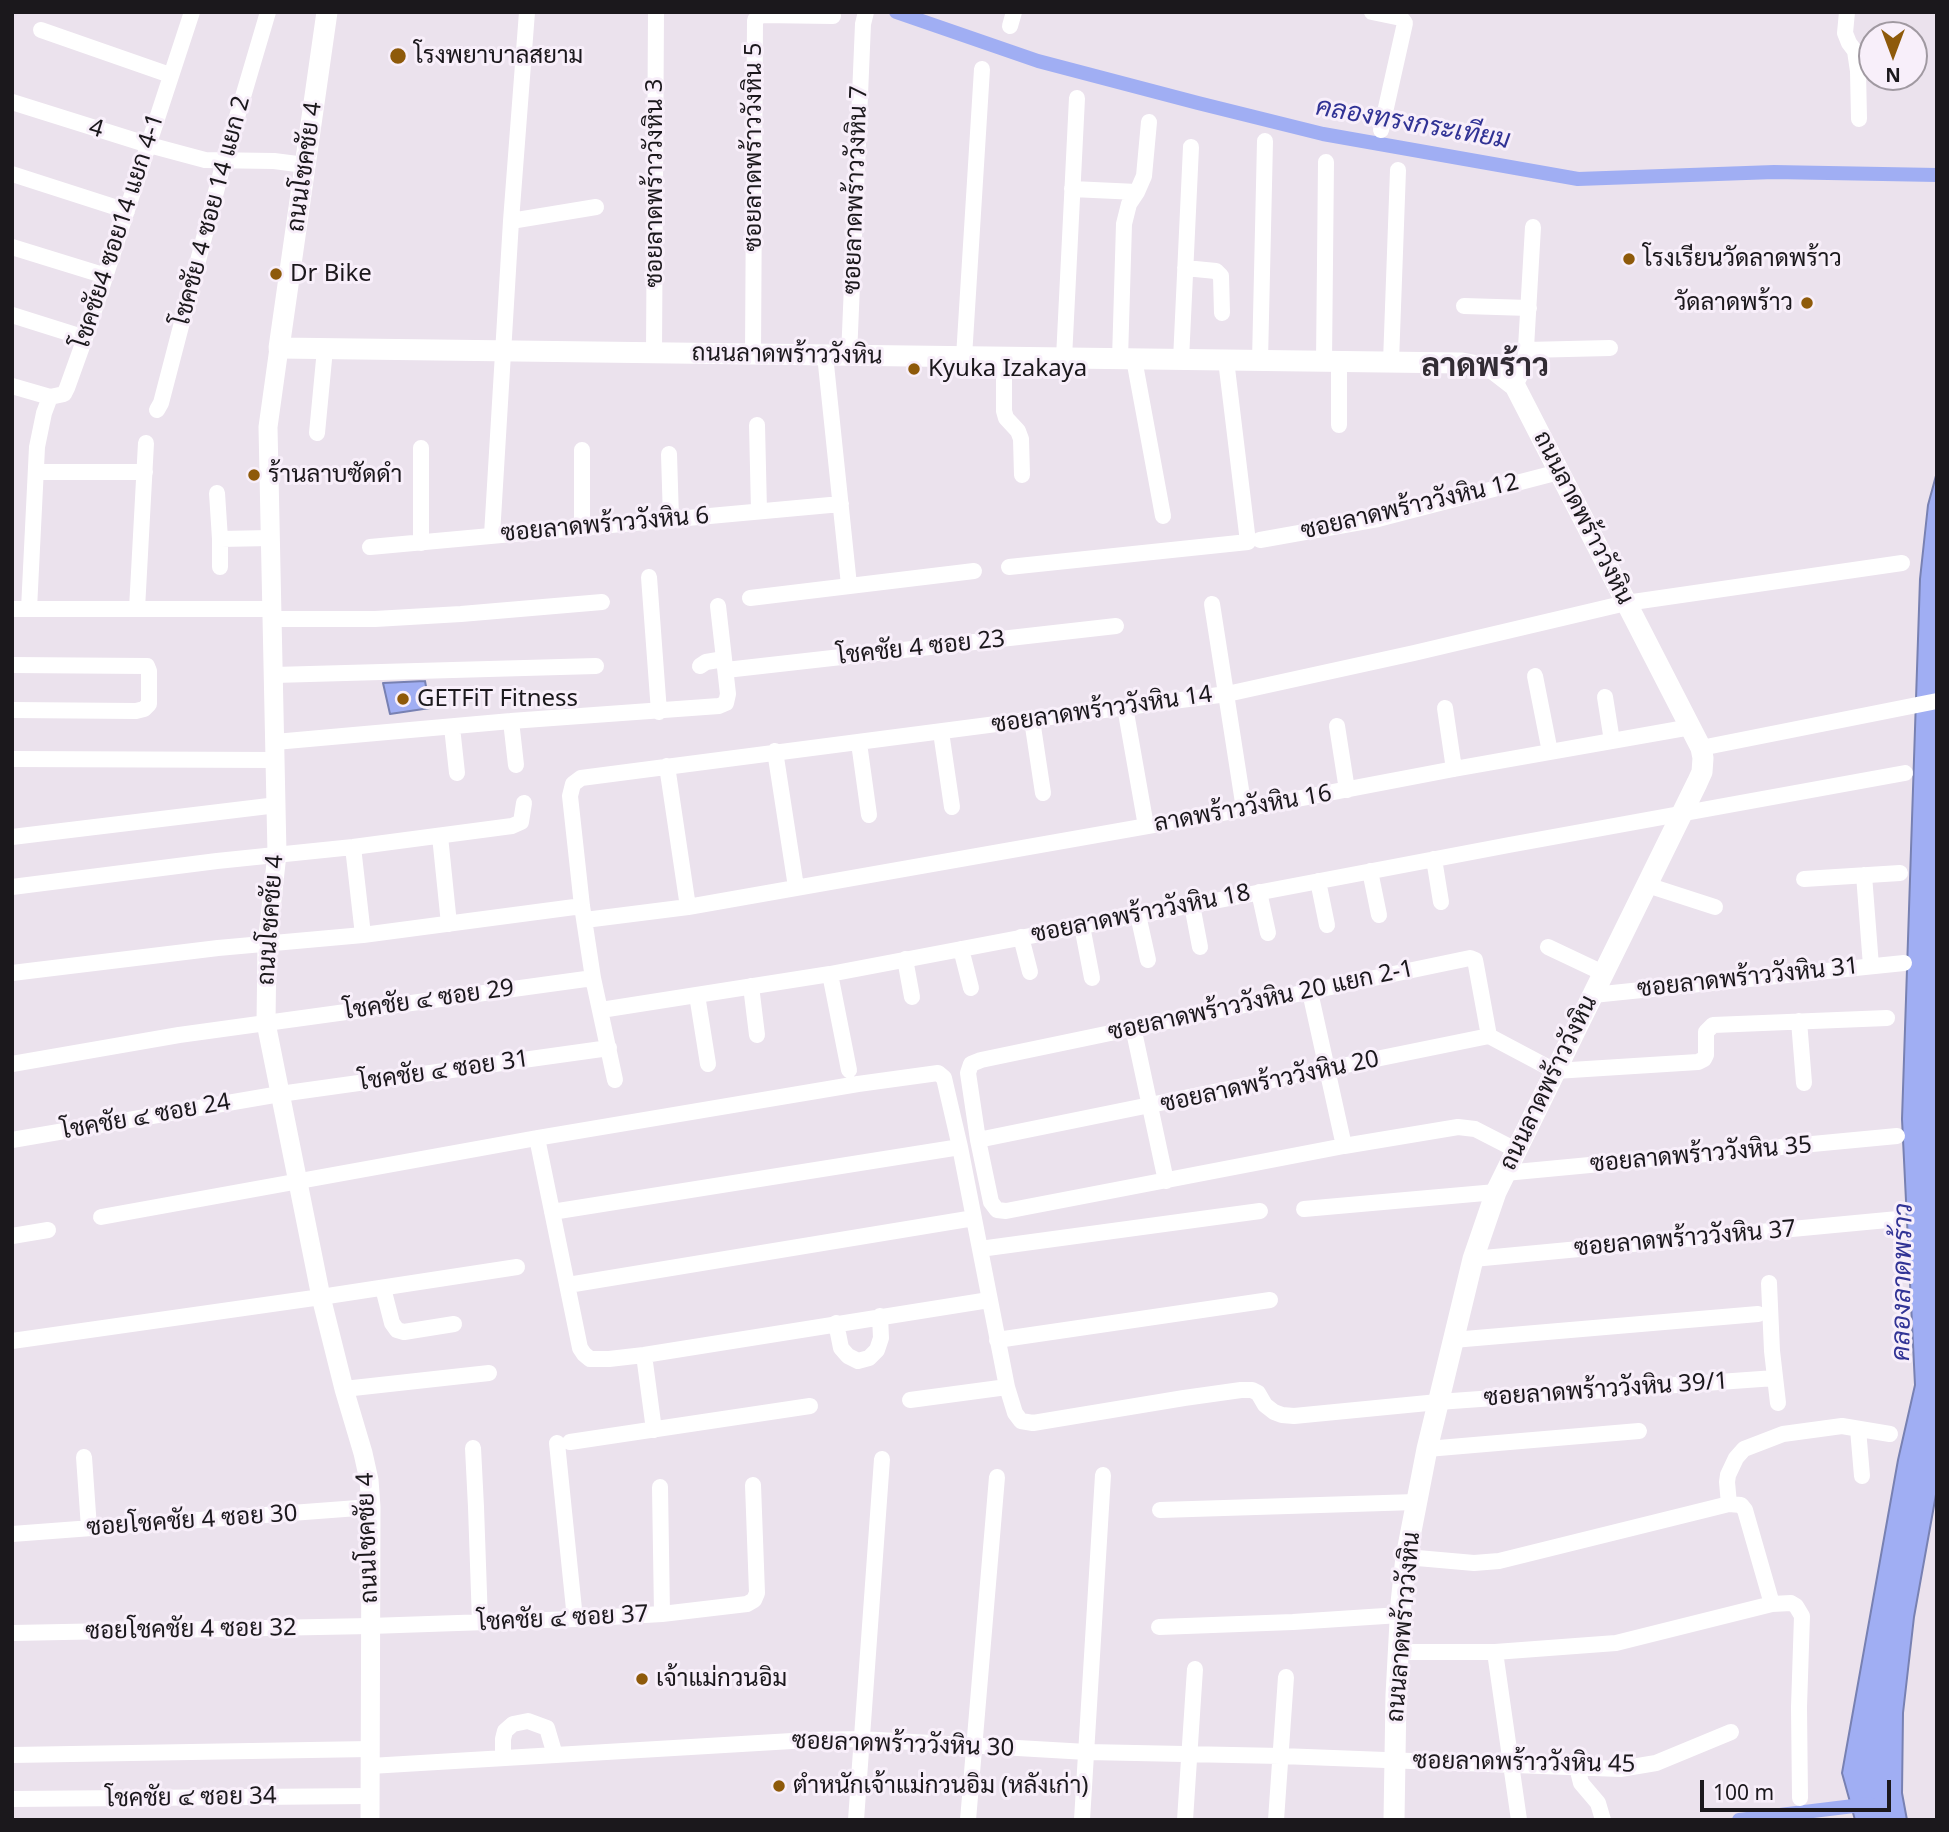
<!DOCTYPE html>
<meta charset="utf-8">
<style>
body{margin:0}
#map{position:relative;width:1949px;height:1832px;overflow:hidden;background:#ebe2ed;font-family:"Noto Sans",sans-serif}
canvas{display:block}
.frame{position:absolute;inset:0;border:14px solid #1b181c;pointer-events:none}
.north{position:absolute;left:1858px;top:21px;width:70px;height:70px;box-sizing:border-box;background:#f8effa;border:2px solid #a099a1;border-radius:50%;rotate:180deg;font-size:19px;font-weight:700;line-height:28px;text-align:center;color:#1b181c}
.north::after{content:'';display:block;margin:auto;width:24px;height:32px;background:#8e5a0a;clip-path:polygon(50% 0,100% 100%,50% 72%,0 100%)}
.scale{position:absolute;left:1700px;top:1780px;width:191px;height:32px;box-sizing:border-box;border:4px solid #1b181c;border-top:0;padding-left:9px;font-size:21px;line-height:24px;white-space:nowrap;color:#1b181c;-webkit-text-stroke:5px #f8effa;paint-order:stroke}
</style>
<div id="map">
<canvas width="1949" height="1832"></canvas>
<div class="frame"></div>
<div class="north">N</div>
<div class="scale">100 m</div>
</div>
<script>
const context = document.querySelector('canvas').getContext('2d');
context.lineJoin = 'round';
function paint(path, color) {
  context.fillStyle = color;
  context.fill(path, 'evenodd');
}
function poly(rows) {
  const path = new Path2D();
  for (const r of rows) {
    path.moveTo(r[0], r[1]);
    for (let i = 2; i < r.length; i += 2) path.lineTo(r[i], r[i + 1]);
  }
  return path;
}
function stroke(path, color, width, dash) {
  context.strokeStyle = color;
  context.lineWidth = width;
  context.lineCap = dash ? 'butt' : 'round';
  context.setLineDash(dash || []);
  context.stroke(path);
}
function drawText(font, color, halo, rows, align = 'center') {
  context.font = font + ' "Noto Sans",Sarabun,sans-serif';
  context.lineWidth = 6;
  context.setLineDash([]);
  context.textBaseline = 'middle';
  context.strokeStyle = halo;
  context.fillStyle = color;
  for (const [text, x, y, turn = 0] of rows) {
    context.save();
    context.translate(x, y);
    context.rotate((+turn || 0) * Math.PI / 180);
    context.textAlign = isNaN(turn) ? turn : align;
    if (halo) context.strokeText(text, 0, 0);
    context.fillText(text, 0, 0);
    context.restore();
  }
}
const water = poly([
 [1937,472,1937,1489,1914,1617,1903,1713,1902,1793,1907,1820,1855,1820,1842,1773,1898,1460,1915,1385,1902,1119,1920,579,1928,505,1937,472],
 [425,681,430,708,390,714,383,683,425,681]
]);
paint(water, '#a0aef3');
stroke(water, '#7881b2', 2);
stroke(poly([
 [896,12,1038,61,1198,103,1323,134,1578,179,1774,172,1937,175],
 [1739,1820,1870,1804]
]), '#a0aef3', 14);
stroke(poly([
 [1372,12,1401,18,1405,23,1381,130],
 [1847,12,1845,33,1849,43,1855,51,1858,71,1859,119],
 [1010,26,1014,12],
 [41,30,170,75],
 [12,102,149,145,205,160,274,161,305,165],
 [12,174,127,211],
 [1072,189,1137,192],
 [511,221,596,207],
 [12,247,106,276],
 [1185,268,1216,271,1221,276,1222,313],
 [1464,306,1529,308],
 [12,315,85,338],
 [1526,350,1610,348],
 [654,353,656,12],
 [753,354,755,20,761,15,833,16],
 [825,355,849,585],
 [849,356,863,24,866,12],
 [964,357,982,69],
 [1004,358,1004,411,1006,418,1018,431,1021,439,1022,475],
 [1064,358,1077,98],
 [1120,359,1124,224,1129,204,1137,192,1144,176,1149,122],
 [1134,359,1163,516],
 [1181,360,1191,147],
 [1260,361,1265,141],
 [1324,362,1326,162],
 [1339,362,1339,425],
 [1391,362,1398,170],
 [12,386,50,397,64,394,67,388,85,338,192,12],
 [1515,386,1525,365,1533,227],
 [157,410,161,403,224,161,268,12],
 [757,425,759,511],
 [317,433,325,349],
 [669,454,671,519],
 [36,472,145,472],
 [217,493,220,539],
 [582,527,582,450],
 [492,535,511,221,527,12],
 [1260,540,1378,519,1559,472],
 [421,543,421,448],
 [370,547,841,504],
 [220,567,220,539,271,538],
 [1009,567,1248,542,1226,360],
 [649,577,659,712],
 [750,598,974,571],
 [1212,604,1244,809],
 [12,609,272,609],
 [29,609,37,447,44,413,50,397],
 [137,609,146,443],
 [273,619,375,619,461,614,602,602],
 [12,665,147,666,149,671,149,704,144,709,136,711,12,710],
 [700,666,706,662,724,659],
 [726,670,1116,626],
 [274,675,596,666],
 [1535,676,1550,752],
 [1605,697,1612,741],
 [1125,707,1146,826],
 [1445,708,1454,769],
 [1032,720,1043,793],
 [511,721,516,765],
 [1337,726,1347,790],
 [452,727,457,773],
 [941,732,952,807],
 [275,742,511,721,719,706,726,703,728,694,718,606],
 [859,743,869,815],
 [1701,748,1937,701],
 [775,751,796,887],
 [12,759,276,760],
 [667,766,688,907],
 [440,836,449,924],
 [12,837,277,805],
 [353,847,363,935],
 [1434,859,1441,902],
 [1370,871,1379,915],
 [1864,875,1871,966],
 [1804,879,1900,873],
 [1318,881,1327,925],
 [1647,885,1715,907],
 [12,887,217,861,353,847,512,826,521,822,524,803],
 [1259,892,1268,933],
 [1192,905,1200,947],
 [1138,915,1148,960],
 [585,920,688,907,1244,809,1454,769,1691,727],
 [1082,926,1092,978],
 [1021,937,1030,972],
 [1548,947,1603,973],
 [961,949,971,988],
 [905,959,912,997],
 [12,973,218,948,363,935,582,906],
 [830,974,849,1070],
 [751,986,757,1035],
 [1310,992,1344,1146],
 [697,995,708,1064],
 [1593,995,1904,963],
 [601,1010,830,974,1509,845,1905,773],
 [1799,1021,1804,1083],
 [1133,1027,1166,1181],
 [1489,1036,1476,965,1475,960,1470,958,981,1060,971,1064,968,1073,978,1140,991,1202,997,1210,1006,1211,1344,1146,1458,1127,1475,1129,1516,1150],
 [12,1064,179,1035,593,978],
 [615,1080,593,978,582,906,570,796,573,784,581,778,1227,694,1414,653,1626,603,1902,563],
 [537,1138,580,1348,584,1354,590,1359,609,1359,644,1355,989,1300],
 [12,1140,280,1094,609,1048],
 [978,1140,1489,1036,1555,1071,1698,1062,1704,1059,1706,1055,1706,1032,1713,1025,1887,1018],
 [1505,1173,1897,1136],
 [1304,1209,1496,1192],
 [552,1212,960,1147],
 [101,1217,537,1138,858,1084,938,1073,944,1078,960,1147,1007,1387,1015,1413,1021,1421,1033,1423,1184,1398,1241,1390,1252,1390,1258,1393,1265,1405,1274,1412,1282,1415,1294,1416,1438,1402,1775,1378],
 [12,1236,48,1230],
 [980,1249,1260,1211],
 [1473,1259,1898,1219],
 [1769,1283,1772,1351,1778,1403],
 [568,1285,974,1218],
 [383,1288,392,1323,397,1330,404,1332,454,1324],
 [836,1323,841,1348,848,1356,858,1361,869,1358,877,1350,881,1338,880,1316],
 [997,1340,1270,1300],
 [1453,1340,1758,1314],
 [12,1341,321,1297,517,1267],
 [644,1355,654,1430],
 [344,1389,489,1373],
 [910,1400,1007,1387],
 [1858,1429,1862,1476],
 [570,1442,810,1406],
 [557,1443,575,1619],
 [473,1448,476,1507,480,1622],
 [1427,1449,1639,1431],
 [84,1457,89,1528],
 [660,1487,662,1614],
 [1729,1504,1727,1482,1728,1475,1736,1458,1744,1449,1783,1434,1842,1426,1890,1434],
 [1160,1510,1416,1502],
 [12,1534,371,1507],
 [1406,1557,1474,1563,1499,1561,1729,1504,1741,1505,1745,1510,1772,1604],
 [1159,1627,1293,1622,1400,1615],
 [12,1633,370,1626,575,1619,662,1614,747,1604,754,1600,757,1593,753,1485],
 [1398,1652,1495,1652,1616,1643,1772,1604,1791,1603,1796,1606,1802,1616,1799,1707,1800,1798],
 [1495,1652,1519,1820],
 [12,1755,370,1749],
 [503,1758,503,1739,505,1731,513,1724,528,1721,547,1728,555,1755],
 [370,1766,809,1740,861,1739,1087,1752,1281,1756,1620,1769,1656,1763,1731,1732],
 [1577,1767,1581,1783,1598,1803,1603,1820],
 [12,1799,370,1796],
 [856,1820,882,1459],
 [968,1820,997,1477],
 [1082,1820,1103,1475],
 [1185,1820,1195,1669],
 [1276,1820,1286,1677]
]), '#fff', 16);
stroke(poly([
 [279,348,268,427,277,854,267,945,266,1023,321,1297,344,1389,363,1453,369,1480,371,1507,370,1820]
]), '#fff', 19);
stroke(poly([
 [327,12,279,348,1462,363,1493,369,1515,386,1701,748,1703,758,1702,772,1697,783,1496,1192,1473,1259,1427,1449,1406,1557,1401,1603,1396,1695,1394,1820]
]), '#fff', 21);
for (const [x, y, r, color] of [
 [398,56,9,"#8e5a0a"],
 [1629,259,7,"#8e5a0a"],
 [276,274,7,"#8e5a0a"],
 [1807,303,7,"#8e5a0a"],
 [914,369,7,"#8e5a0a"],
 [254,475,7,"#8e5a0a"],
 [403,699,7,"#8e5a0a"],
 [642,1679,7,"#8e5a0a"],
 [779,1786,7,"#8e5a0a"]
]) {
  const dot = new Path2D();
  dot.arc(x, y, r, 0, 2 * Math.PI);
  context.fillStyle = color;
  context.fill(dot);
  stroke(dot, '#f8effa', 2.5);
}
drawText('24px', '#1b181c', '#f8effa', [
 ["โรงพยาบาลสยาม",414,56],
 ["โรงเรียนวัดลาดพร้าว",1643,259],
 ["Dr Bike",290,274],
 ["วัดลาดพร้าว",1793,303,"right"],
 ["Kyuka Izakaya",928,369],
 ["ร้านลาบซัดดำ",268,475],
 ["GETFiT Fitness",417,699],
 ["เจ้าแม่กวนอิม",656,1679],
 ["ตำหนักเจ้าแม่กวนอิม (หลังเก่า)",793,1786]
], 'left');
drawText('24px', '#1b181c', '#f8effa', [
 ["4",96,129,17],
 ["ซอยลาดพร้าววังหิน 5",754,147,-90],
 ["ถนนโชคชัย 4",305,167,-82],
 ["ซอยลาดพร้าววังหิน 3",655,183,-90],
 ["ซอยลาดพร้าววังหิน 7",856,190,-88],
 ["โชคชัย 4 ซอย 14 แยก 2",212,211,-75],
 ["โชคชัย4 ซอย14 แยก 4-1",119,231,-72],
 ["ถนนลาดพร้าววังหิน",787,355,1],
 ["ซอยลาดพร้าววังหิน 12",1410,507,-13],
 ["ถนนลาดพร้าววังหิน",1583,518,63],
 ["ซอยลาดพร้าววังหิน 6",605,525,-5],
 ["โชคชัย 4 ซอย 23",921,648,-6],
 ["ซอยลาดพร้าววังหิน 14",1102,710,-8],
 ["ลาดพร้าววังหิน 16",1243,809,-10],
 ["ซอยลาดพร้าววังหิน 18",1141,914,-11],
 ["ถนนโชคชัย 4",271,920,-86],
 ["ซอยลาดพร้าววังหิน 31",1748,978,-6],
 ["โชคชัย ๔ ซอย 29",429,1000,-8],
 ["ซอยลาดพร้าววังหิน 20 แยก 2-1",1261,1001,-12],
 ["โชคชัย ๔ ซอย 31",444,1071,-8],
 ["ซอยลาดพร้าววังหิน 20",1270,1082,-12],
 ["ถนนลาดพร้าววังหิน",1549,1083,-64],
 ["โชคชัย ๔ ซอย 24",146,1117,-10],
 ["ซอยลาดพร้าววังหิน 35",1701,1155,-5],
 ["ซอยลาดพร้าววังหิน 37",1685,1239,-5],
 ["ซอยลาดพร้าววังหิน 39/1",1606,1390,-4],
 ["ซอยโชคชัย 4 ซอย 30",192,1521,-4],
 ["ถนนโชคชัย 4",368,1538,-92],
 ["โชคชัย ๔ ซอย 37",563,1619,-3],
 ["ถนนลาดพร้าววังหิน",1404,1627,-85],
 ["ซอยโชคชัย 4 ซอย 32",191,1630,-1],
 ["ซอยลาดพร้าววังหิน 30",903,1745,2],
 ["ซอยลาดพร้าววังหิน 45",1524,1763,1],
 ["โชคชัย ๔ ซอย 34",191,1798,-1]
]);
drawText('italic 26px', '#313395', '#f8effa', [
 ["คลองทรงกระเทียม",1413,124,10],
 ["คลองลาดพร้าว",1903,1282,-89]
]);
drawText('bold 32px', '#322c34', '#f8effa', [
 ["ลาดพร้าว",1485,367]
]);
</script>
